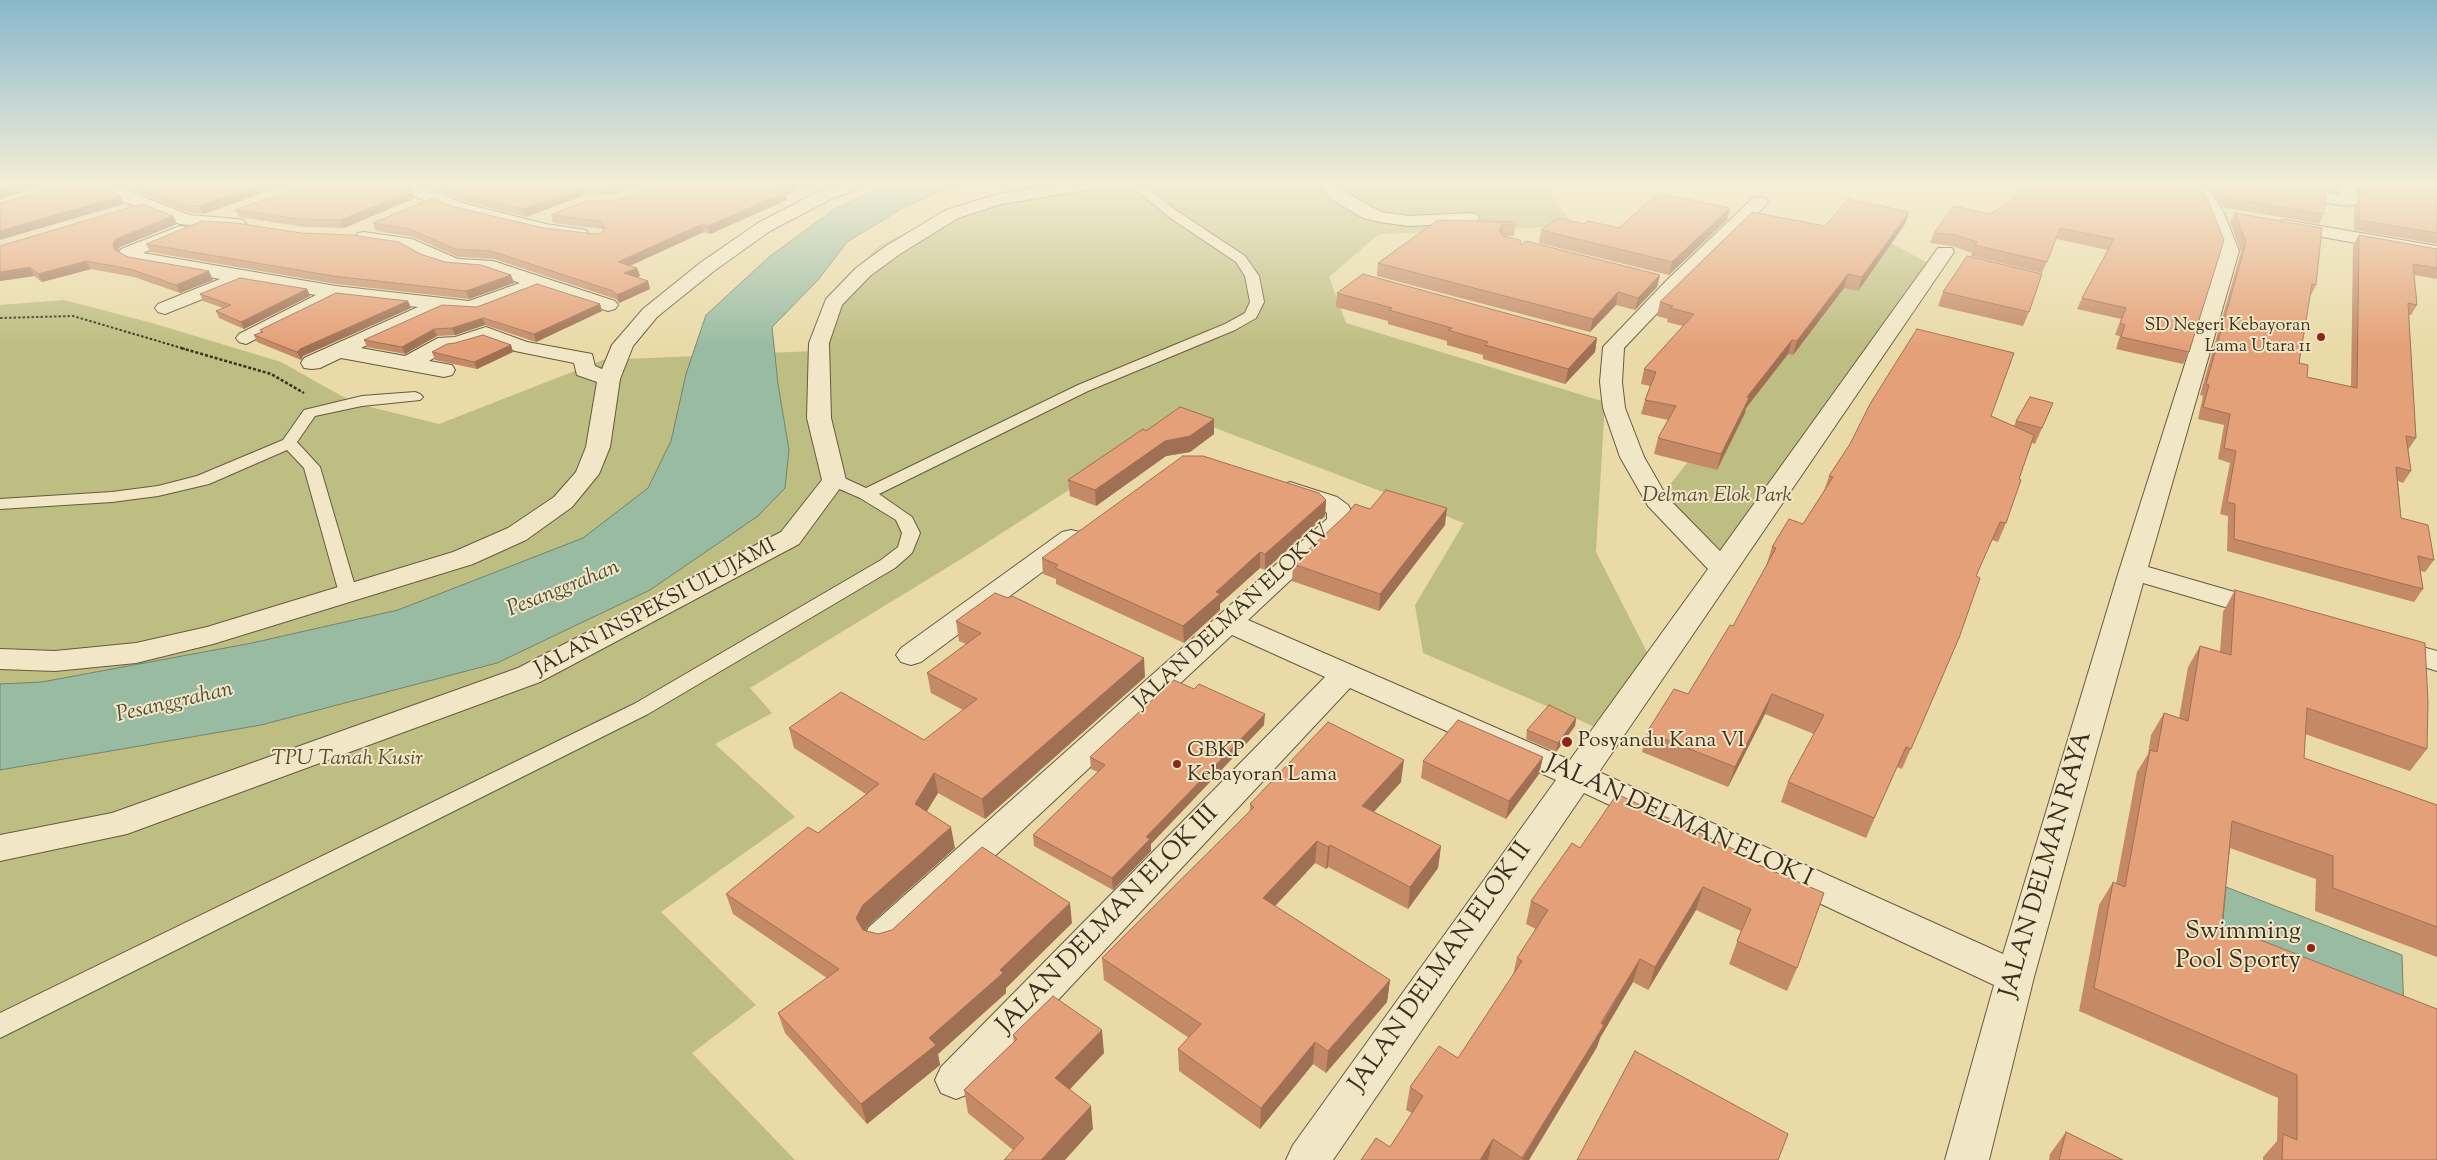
<!DOCTYPE html>
<style>
body{margin:0}
canvas{display:block;background:#e9daa7}
</style>
<canvas width="2437" height="1160"></canvas>
<script>
const context = document.querySelector('canvas').getContext('2d');
context.lineJoin = 'round';
function paint(path, color) {
  context.fillStyle = color;
  context.fill(path, 'evenodd');
}
function poly(rows) {
  const path = new Path2D();
  for (const r of rows) {
    path.moveTo(r[0], r[1]);
    for (let i = 2; i < r.length; i += 2) path.lineTo(r[i], r[i + 1]);
  }
  return path;
}
function stroke(path, color, width, dash) {
  context.strokeStyle = color;
  context.lineWidth = width;
  context.lineCap = dash ? 'butt' : 'round';
  context.setLineDash(dash || []);
  context.stroke(path);
}
function drawText(font, color, halo, rows, align = 'center') {
  context.font = font + ' "Sorts Mill Goudy",serif';
  context.lineWidth = 4;
  context.setLineDash([]);
  context.textBaseline = 'middle';
  context.strokeStyle = halo;
  context.fillStyle = color;
  for (const [text, x, y, turn = 0] of rows) {
    context.save();
    context.translate(x, y);
    context.rotate((+turn || 0) * Math.PI / 180);
    context.textAlign = isNaN(turn) ? turn : align;
    if (halo) context.strokeText(text, 0, 0);
    context.fillText(text, 0, 0);
    context.restore();
  }
}
paint(poly([
 [1026,184,1543,184,1573,225,1499,230,1379,234,1329,277,1346,323,1605,402,1596,552,1649,656,1600,729,1423,653,1415,605,1464,523,1184,416,966,556,750,688,772,713,715,744,795,817,661,912,756,1005,692,1053,795,1160,0,1160,0,305,64,300,152,323,281,362,354,403,439,424,603,360,815,351,830,294,879,246,948,211],
 [1870,232,1930,264,1722,568,1657,501]
]), '#bebd82');
const water = poly([
 [892,184,959,184,906,206,847,242,818,280,772,327,778,384,789,450,785,488,758,516,650,590,497,663,261,725,0,770,0,684,42,682,252,643,398,610,583,538,648,488,671,441,686,374,706,315,769,257,836,208,892,184],
 [2226,887,2402,955,2404,1016,2221,942,2226,887]
]);
paint(water, '#99bba2');
stroke(water, '#74836d', 1);
const service = poly([
 [1129,184,1142,184,1177,211,1245,256,1259,276,1264,302,1256,318,1235,330,1088,391,879,494,912,517,920,533,912,553,895,568,648,714,0,1038,0,1013,634,704,881,560,898,547,902,533,896,520,860,498,828,484,826,480,828,476,840,476,866,488,1078,385,1225,324,1245,313,1250,302,1245,276,1236,262,1169,217,1129,184],
 [415,392,420,394,423,397,420,400,362,406,315,416,297,442,320,467,357,593,355,597,341,597,339,593,304,468,287,450,209,484,158,496,112,502,0,509,0,499,112,492,158,486,197,476,283,440,304,410,362,396,415,392]
]);
const minor = poly([
 [87,184,111,184,189,215,237,219,243,220,246,224,243,228,237,229,180,224,89,188,87,184],
 [391,184,415,184,466,204,546,224,580,229,586,230,589,234,586,238,580,239,546,234,454,212,393,188,391,184],
 [839,184,864,184,862,188,831,199,770,231,714,271,657,317,633,346,620,379,610,447,599,474,572,507,526,540,473,564,213,644,136,663,55,671,0,669,0,649,55,651,136,643,207,627,453,552,508,528,554,497,576,472,586,447,597,382,577,375,574,363,515,351,486,340,457,349,449,349,429,361,452,365,455,370,452,375,444,377,341,358,320,368,312,369,304,368,301,363,304,358,418,307,339,298,246,344,239,342,236,338,239,334,316,295,243,283,165,314,158,312,155,308,158,304,220,279,126,261,119,253,121,249,180,226,186,227,189,231,186,235,143,253,336,286,469,301,520,283,484,271,449,269,424,260,403,248,364,242,358,241,355,237,358,233,364,232,412,239,458,259,493,261,615,301,618,305,615,309,608,311,539,289,479,312,444,310,361,348,405,356,438,338,455,337,486,327,527,342,592,354,595,366,602,369,612,345,643,309,700,263,758,223,819,191,839,184],
 [1058,184,1101,184,1093,189,1001,204,958,218,900,254,870,276,842,305,829,343,831,418,846,480,799,544,540,682,127,834,0,861,0,835,112,813,518,668,781,532,822,480,807,418,809,343,826,299,856,268,886,246,946,210,998,194,1058,184],
 [1320,184,1337,184,1343,191,1381,212,1409,216,1470,213,1476,214,1479,218,1476,222,1470,223,1409,226,1380,222,1363,218,1331,199,1320,184],
 [2189,184,2206,184,2224,213,2239,251,2148,567,2276,604,2280,610,2276,616,2266,619,2143,583,2034,977,1989,1160,1945,1160,1994,985,1584,793,1333,1160,1286,1160,1293,1145,1556,780,1350,688,971,1093,956,1099,941,1093,935,1080,941,1067,1325,677,1232,635,895,949,882,953,869,949,863,938,869,927,1327,519,1327,513,1319,507,1281,495,1277,490,1281,485,1290,482,1337,497,1348,505,1354,516,1346,528,1248,620,1570,760,1708,569,1648,506,1620,457,1603,408,1600,382,1603,347,1667,280,1753,198,1759,197,1765,198,1768,202,1765,206,1681,288,1624,348,1622,382,1625,408,1644,457,1667,497,1720,551,1938,248,1952,248,1954,252,1599,772,2003,954,2119,571,2221,251,2206,213,2189,184],
 [2223,184,2268,184,2340,195,2338,184,2354,184,2359,200,2356,204,2347,206,2231,189,2223,184],
 [2285,220,2437,246,2437,258,2279,229,2276,225,2279,221,2285,220],
 [1071,530,1080,532,1084,538,1080,544,921,662,911,665,901,662,896,655,901,648,1062,532,1071,530],
 [2391,638,2437,651,2437,671,2381,654,2376,647,2381,640,2391,638]
]);
stroke(service, '#675a40', 2);
stroke(minor, '#675a40', 2);
stroke(poly([
 [0,318,73,316,185,349]
]), '#3c2f1e', 2, [2.5, 2]);
stroke(poly([
 [181,348,271,374,304,393]
]), '#3c2f1e', 2.5, [3, 2]);
paint(service, '#f1e7c6');
paint(minor, '#f1e7c6');
paint(poly([
 [117,184,289,184,203,214,189,213],
 [421,184,641,184,611,195,585,195,526,217,467,202],
 [771,184,810,184,786,195,787,200,710,234,704,232,630,266,637,268,640,276,637,277,648,281,650,289,619,303,616,299,494,259,458,257,413,237,376,231,373,223,451,206,543,228,595,234,601,233,604,230,603,229,553,223,551,215,616,200,770,191,777,190,779,187,778,186],
 [2183,184,2189,352,2183,364,2116,349,2120,336,2115,335,2121,319,2077,309,2082,298,2108,250,2056,239,2042,273,1971,256,1972,253,1952,246,1930,243,1934,233,1990,214],
 [2208,184,2255,184,2324,214,2319,224,2222,207],
 [2283,184,2342,184,2338,193],
 [2355,184,2420,184,2437,187,2437,244,2354,230,2354,206,2360,196],
 [412,191,415,198,344,228,305,227,239,217,235,210],
 [1730,208,1727,220,1669,275,1539,243,1541,230,1584,224,1619,228],
 [1909,212,1905,224,1858,291,1844,288,1793,355,1788,354,1746,408,1745,413,1717,470,1654,454,1658,438,1668,420,1641,414,1645,400,1650,386,1641,384,1644,369,1683,326,1667,322,1668,319,1657,316,1660,302,1825,226],
 [2235,213,2316,285,2311,295,2310,295,2299,363,2307,377,2351,387,2353,245,2359,235,2437,249,2437,279,2414,275,2417,305,2411,315,2409,315,2416,438,2408,450,2411,471,2403,483,2398,481,2401,518,2434,560,2425,572,2420,571,2423,589,2414,602,2227,551,2228,516,2220,514,2230,463,2218,459,2224,425,2198,419,2203,396,2200,395,2241,252,2230,222],
 [173,216,177,224,120,247,118,251,128,257,213,280,180,293,134,277,91,269,42,282,34,276,0,281,0,246],
 [1438,220,1515,225,1514,236,1505,236,1521,245,1660,275,1657,287,1635,310,1616,305,1590,332,1377,276,1378,263],
 [146,244,420,254,445,262,511,275,514,283,469,299,336,284,150,252],
 [307,289,310,296,244,329,219,318,216,311,223,308,203,301,200,294],
 [1943,292,2029,312,2023,326,1938,306],
 [1337,293,1597,338,1595,352,1565,384,1483,359,1483,355,1447,345,1447,341,1388,324,1388,321,1336,307],
 [408,301,411,308,303,356,301,360,257,342,254,335,261,332,260,330],
 [600,304,602,311,536,342,485,325,455,335,437,336,405,354,367,347,364,340,477,307],
 [511,345,513,352,477,369,435,360,432,352],
 [2053,403,2035,444,2032,443,2019,479,2006,523,1998,542,1992,540,1976,576,1959,638,1902,769,1897,767,1866,838,1781,802,1788,782,1814,734,1765,714,1728,787,1642,752,1647,732,1688,694,1733,626,1766,566,1772,547,1803,524,1824,491,1829,476,1991,416,2014,426,2016,421],
 [1146,431,1214,434,1190,452,1166,456,1096,506,1070,496,1068,480],
 [1326,500,1325,516,1265,570,1260,568,1220,604,1220,610,1184,643,1056,584,1056,579,1043,574,1042,558],
 [1370,509,1445,525,1379,611,1292,581,1293,564],
 [2235,590,2427,749,2410,771,2305,734,2304,758,2437,805,2437,957,2315,911,2316,879,2230,848,2222,925,2437,1160,2263,1160,2263,1157,2277,1141,2278,1098,2079,1011,2099,905,2113,882,2116,884,2137,772,2148,754,2151,735,2164,713,2179,718,2188,667,2200,646,2220,652,2223,612],
 [956,621,1145,677,985,819,938,793,927,811,955,848,868,926,865,931,878,934,1072,923,1006,988,1006,993,938,1054,940,1065,867,1124,785,1033,778,1013,827,978,733,914,726,894,818,833,866,794,794,748,789,728,924,740,963,710,931,693,927,673,966,644,959,641],
 [1576,718,1575,726,1556,752,1526,739,1527,730],
 [1264,725,1151,844,1151,851,1113,890,1034,846,1033,835,1098,772,1091,769,1090,757],
 [1543,757,1539,774,1506,819,1421,778,1423,761],
 [1401,782,1374,812,1441,846,1438,868,1408,909,1328,867,1326,869,1315,863,1275,906,1390,980,1387,1002,1326,1073,1313,1064,1260,1129,1179,1071,1178,1049,1189,1038,1104,980,1102,958,1250,811,1250,804],
 [1580,848,1760,865,1797,968,1787,991,1729,964,1741,931,1696,910,1648,990,1633,982,1600,1038,1597,1047,1529,1160,1361,1160,1390,1147,1412,1113,1406,1110,1410,1087,1458,1058,1513,975,1517,958,1536,929,1526,924,1531,901],
 [1013,1035,1104,1053,1069,1089,1093,1129,1013,1150,968,1113,964,1090,1014,1042],
 [2066,1132,2123,1160,2049,1160,2050,1154]
]), '#c48a67');
paint(poly([
 [20,184,50,184,0,199,0,190],
 [264,184,289,184,203,214,199,206],
 [618,184,641,184,611,195,609,188],
 [791,184,810,184,786,195,787,200,710,234,708,226],
 [583,188,585,195,526,217,523,209],
 [412,191,415,198,344,228,340,220],
 [120,196,124,204,0,240,0,231],
 [1730,208,1727,220,1669,275,1672,262],
 [1909,212,1905,224,1858,291,1862,277],
 [173,216,177,224,120,247,117,252,115,250,113,244,116,239],
 [702,224,704,232,620,270,618,262],
 [1503,224,1502,236,1499,230],
 [86,261,91,269,42,282,38,274],
 [30,267,34,276,0,281,0,272],
 [637,268,640,276,627,282,624,273],
 [209,271,213,280,180,293,176,285],
 [1848,274,1844,288,1793,355,1797,341],
 [511,275,514,283,469,299,466,291],
 [1660,275,1657,287,1635,310,1638,298],
 [648,281,650,289,619,303,617,295],
 [307,289,310,296,244,329,241,322],
 [1618,292,1616,305,1590,332,1593,319],
 [408,301,411,308,303,356,301,360,297,352,300,349],
 [600,304,602,311,536,342,534,334],
 [483,318,485,325,455,335,452,328],
 [434,329,437,336,405,354,402,347],
 [1597,338,1595,352,1565,384,1568,369],
 [1792,340,1788,354,1746,408,1745,413,1717,470,1721,454,1747,397],
 [511,345,513,352,477,369,474,362],
 [1214,419,1214,434,1190,452,1166,456,1096,506,1095,490,1165,441],
 [1326,500,1325,516,1265,570,1265,554],
 [1447,508,1445,525,1379,611,1380,594],
 [1260,552,1260,568,1220,604,1220,610,1184,643,1183,626,1216,592],
 [1144,658,1145,677,985,819,982,799],
 [1772,694,1765,714,1728,787,1735,767],
 [1265,714,1264,725,1151,844,1151,851,1113,890,1112,878,1146,837],
 [1576,718,1575,726,1556,752,1558,743],
 [1543,757,1539,774,1506,819,1509,801],
 [1404,760,1401,782,1359,828,1362,806],
 [934,773,938,793,919,824,915,804],
 [951,827,955,848,868,926,861,939,856,918,863,905],
 [1317,841,1315,863,1262,920,1263,898],
 [1330,845,1328,867,1326,869,1328,847],
 [1441,846,1438,868,1408,909,1410,887],
 [1703,887,1696,910,1648,990,1655,967],
 [1070,903,1072,923,1006,988,1006,993,938,1054,940,1065,867,1124,861,1104,929,1038],
 [1640,959,1633,982,1600,1038,1597,1047,1529,1160,1522,1160],
 [1390,980,1387,1002,1326,1073,1328,1051],
 [1102,1030,1104,1053,1058,1102,1055,1078],
 [1315,1042,1313,1064,1260,1129,1261,1108],
 [1091,1106,1093,1129,1065,1160,1041,1160],
 [1493,1139,1488,1160,1480,1160]
]), '#a07054');
const building = poly([
 [0,184,20,184,0,190,0,184],
 [72,184,93,184,120,196,0,231,0,203,72,184],
 [132,184,264,184,199,206,186,205,132,184],
 [311,184,395,184,412,191,340,220,302,219,235,210,311,184],
 [438,184,618,184,609,188,583,188,523,209,464,195,438,184],
 [664,184,739,184,770,191,777,190,780,185,780,184,791,184,779,190,786,192,708,226,702,224,618,262,637,268,624,273,648,281,617,295,613,291,491,251,455,249,410,229,373,223,433,198,451,206,543,228,595,234,601,233,605,228,601,221,551,215,586,201,616,200,664,184],
 [2029,184,2183,184,2199,186,2209,203,2224,240,2189,352,2121,337,2125,325,2120,323,2126,308,2082,298,2114,239,2060,228,2047,262,1975,245,1977,242,1956,235,1934,233,1954,206,1990,214,2005,205,2029,184],
 [2218,184,2255,184,2326,195,2324,214,2227,198,2218,184],
 [2364,184,2420,184,2437,187,2437,233,2359,220,2359,197,2366,190,2364,184],
 [1658,193,1730,208,1672,262,1541,230,1558,218,1584,224,1588,221,1619,228,1658,193],
 [1848,199,1909,212,1862,277,1848,274,1797,341,1792,340,1747,397,1749,398,1721,454,1658,438,1676,406,1645,400,1656,372,1644,369,1694,314,1670,308,1673,306,1660,302,1752,212,1825,226,1848,199],
 [142,204,173,216,116,239,113,244,115,250,128,257,209,271,176,285,130,269,86,261,38,274,30,267,0,272,0,246,142,204],
 [2235,213,2322,228,2316,285,2312,284,2299,363,2308,365,2307,377,2357,388,2359,235,2437,249,2437,268,2413,264,2417,305,2408,303,2416,438,2406,436,2411,471,2396,467,2401,518,2428,525,2434,560,2418,556,2423,589,2234,539,2235,504,2227,502,2236,451,2224,448,2230,414,2203,407,2209,385,2206,384,2246,242,2235,213],
 [1438,220,1514,222,1515,225,1503,224,1499,230,1503,236,1520,240,1521,245,1526,241,1660,275,1638,298,1618,292,1593,319,1378,263,1438,220],
 [202,221,236,223,301,233,352,235,399,242,420,254,445,262,481,265,511,275,466,291,333,276,146,244,202,221],
 [1967,256,2042,274,2029,312,1943,292,1967,256],
 [1363,274,1597,338,1568,369,1485,345,1488,342,1448,330,1452,328,1389,310,1392,308,1337,293,1363,274],
 [240,278,307,289,241,322,216,311,231,305,200,294,240,278],
 [537,284,600,304,534,334,483,318,452,328,434,329,402,347,364,340,442,305,477,307,537,284],
 [336,293,408,301,300,349,297,352,254,335,263,332,260,330,336,293],
 [1917,329,2014,353,1991,416,2034,435,2019,479,2021,480,2006,523,2000,522,1976,576,1980,578,1959,638,1911,749,1906,747,1874,818,1788,782,1824,715,1772,694,1735,767,1647,732,1674,689,1688,694,1730,625,1733,626,1776,548,1772,547,1789,519,1803,524,1833,477,1829,476,1850,444,1870,404,1917,329],
 [483,335,511,345,474,362,432,352,447,344,455,343,483,335],
 [2030,397,2053,403,2042,428,2016,421,2030,397],
 [1180,407,1214,419,1190,436,1165,441,1095,490,1068,480,1143,429,1146,431,1180,407],
 [1183,456,1203,456,1319,493,1326,500,1265,554,1260,552,1216,592,1220,594,1183,626,1055,568,1058,565,1042,558,1183,456],
 [1386,490,1447,508,1380,594,1293,564,1348,513,1355,504,1370,509,1386,490],
 [2235,590,2425,643,2428,702,2427,749,2307,708,2304,758,2437,805,2437,927,2333,888,2333,856,2232,821,2222,925,2437,1009,2437,1160,2282,1160,2283,1134,2297,1140,2297,1075,2094,988,2113,882,2125,887,2150,750,2157,752,2164,713,2188,721,2200,646,2231,655,2235,590],
 [995,593,1008,598,1012,596,1144,658,982,799,934,773,915,804,951,827,863,905,856,918,863,930,878,934,892,930,982,847,1070,903,1000,970,1003,973,929,1038,936,1045,861,1104,778,1013,839,969,726,894,808,827,818,833,879,784,789,728,841,692,924,740,977,699,927,673,981,633,956,621,995,593],
 [1174,680,1194,689,1199,684,1265,714,1146,837,1150,839,1112,878,1033,835,1105,765,1090,757,1174,680],
 [1549,705,1576,718,1558,743,1527,730,1549,705],
 [1458,720,1543,757,1509,801,1423,761,1458,720],
 [1328,722,1404,760,1362,806,1441,846,1410,887,1330,845,1328,847,1317,841,1263,898,1390,980,1328,1051,1315,1042,1261,1108,1178,1049,1201,1024,1102,958,1254,807,1250,804,1328,722],
 [1617,794,1761,862,1759,865,1824,893,1797,968,1737,941,1751,909,1703,887,1655,967,1640,959,1601,1023,1604,1025,1522,1158,1493,1139,1480,1160,1361,1160,1376,1138,1390,1147,1423,1096,1410,1087,1439,1046,1458,1058,1522,961,1517,958,1548,910,1531,901,1572,843,1580,848,1617,794],
 [1053,996,1102,1030,1055,1078,1091,1106,1041,1160,1004,1160,1024,1138,964,1090,1017,1039,1013,1035,1053,996],
 [1635,1051,1788,1134,1778,1160,1577,1160,1635,1051],
 [2066,1132,2123,1160,2059,1160,2066,1132]
]);
paint(building, '#e4a078');
stroke(building, '#a07054', 1);
const sky = context.createLinearGradient(0, 0, 0, 347);
sky.addColorStop(0, '#88b7cc');
sky.addColorStop(0.53, '#f5eed7');
sky.addColorStop(1, '#f5eed700');
context.fillStyle = sky;
context.fillRect(0, 0, 2437, 347);
for (const [x, y, r, color] of [
 [2321,337,5,"#8f2418"],
 [1567,742,6,"#8f2418"],
 [1177,764,5,"#8f2418"],
 [2311,948,5,"#8f2418"]
]) {
  const dot = new Path2D();
  dot.arc(x, y, r, 0, 2 * Math.PI);
  context.fillStyle = color;
  context.fill(dot);
  stroke(dot, '#f1e7c6', 2);
}
drawText('18px', '#3c2f1e', '#f1e7c6', [
 ["SD Negeri Kebayoran",2311,327],
 ["Lama Utara 11",2311,348]
], 'right');
drawText('italic 21px', '#564b32', '#f1e7c6', [
 ["Delman Elok Park",1717,497],
 ["TPU Tanah Kusir",347,760]
]);
drawText('21px', '#3c2f1e', '#f1e7c6', [
 ["JALAN INSPEKSI ULUJAMI",656,609,-28],
 ["JALAN DELMAN ELOK IV",1233,618,-43]
]);
drawText('21px', '#3c2f1e', '#f1e7c6', [
 ["Posyandu Kana VI",1578,742],
 ["GBKP",1187,752],
 ["Kebayoran Lama",1187,776]
], 'left');
drawText('italic 22px', '#4f4b38', '#f1e7c6', [
 ["Pesanggrahan",564,590,-22],
 ["Pesanggrahan",175,704,-13]
]);
drawText('25px', '#3c2f1e', '#f1e7c6', [
 ["JALAN DELMAN ELOK I",1678,823,24],
 ["JALAN DELMAN RAYA",2048,865,-74],
 ["JALAN DELMAN ELOK III",1109,921,-46],
 ["JALAN DELMAN ELOK II",1442,968,-55]
]);
drawText('25px', '#3c2f1e', '#f1e7c6', [
 ["Swimming",2301,934],
 ["Pool Sporty",2301,963]
], 'right');
</script>
